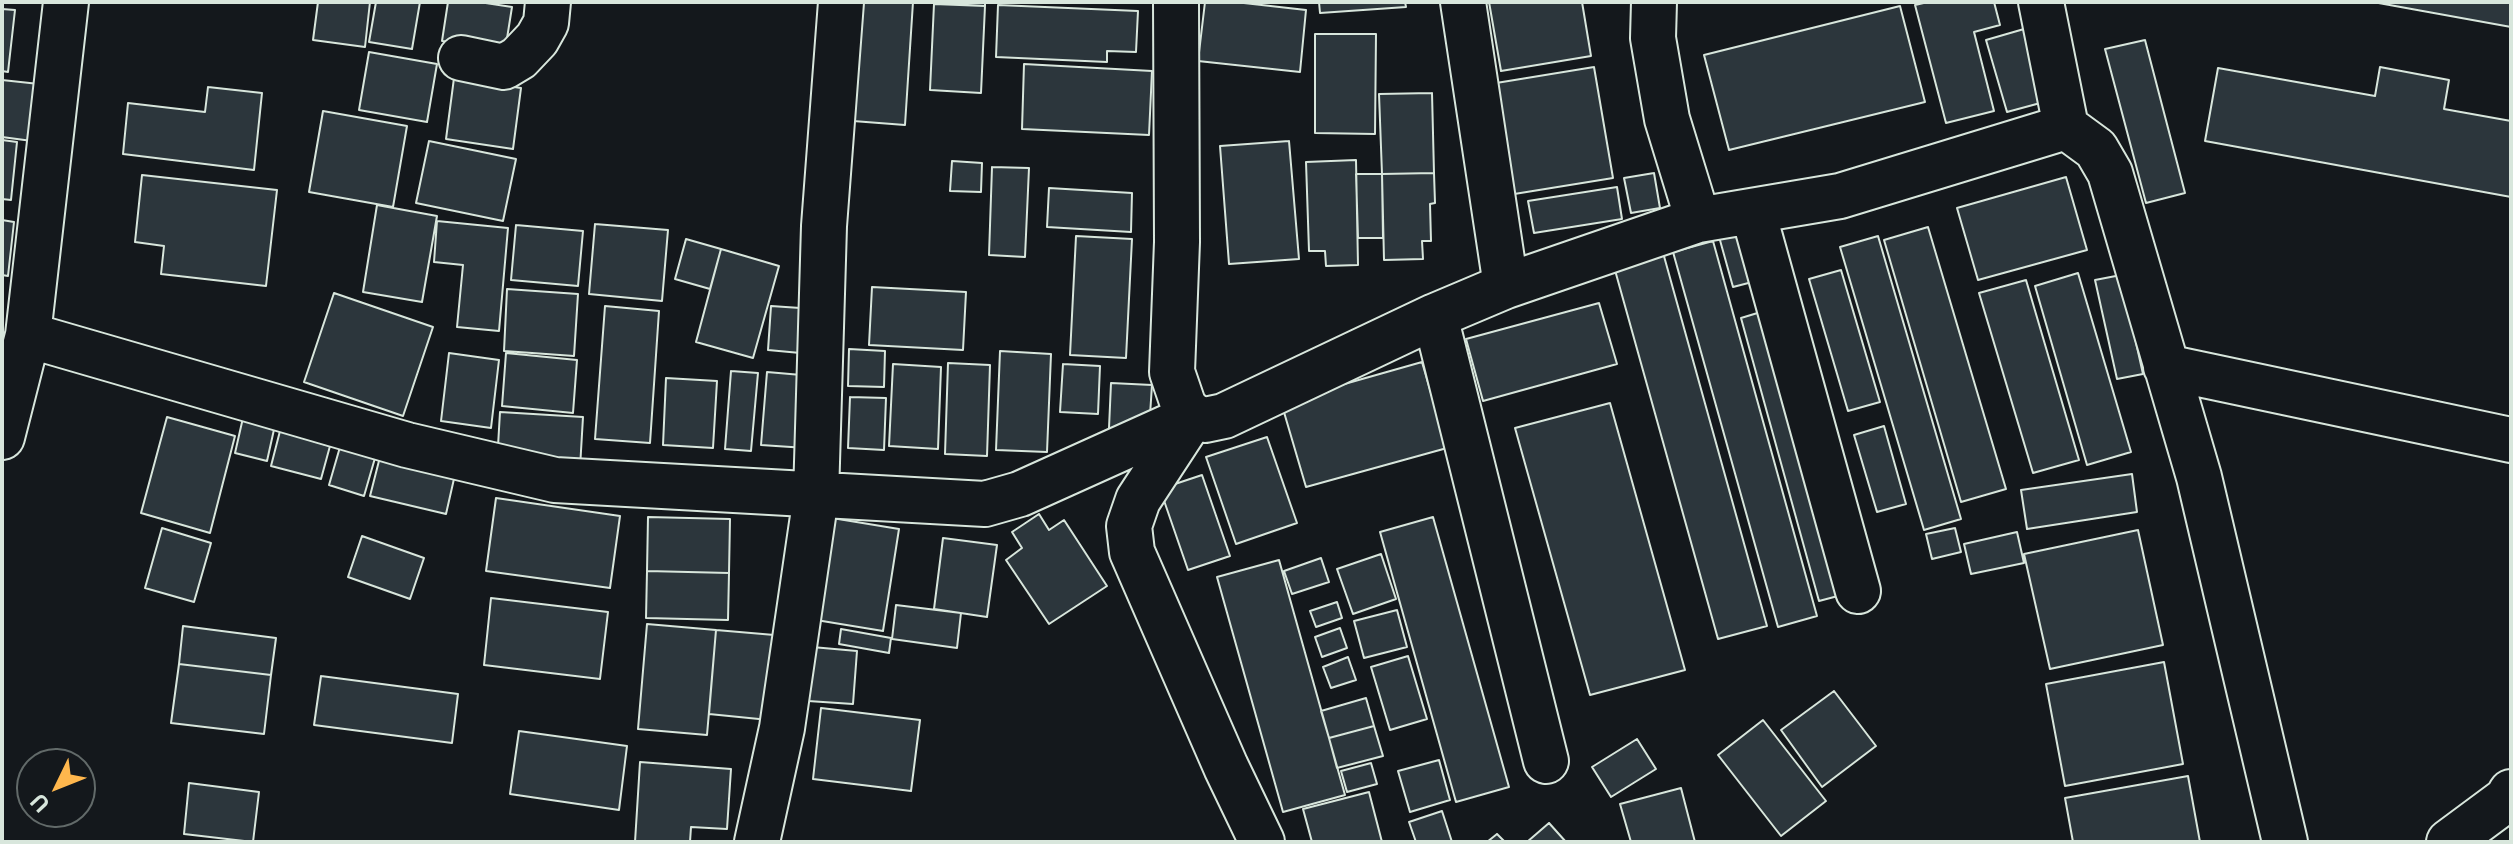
<!DOCTYPE html>
<style>
body{margin:0}
#map{position:relative;width:2513px;height:844px;overflow:hidden;background:#14181c;font-family:"Public Sans",sans-serif}
canvas{display:block}
.frame{position:absolute;inset:0;border:4px solid #d8e6dc;pointer-events:none}
.north{position:absolute;left:16px;top:748px;width:80px;height:80px;box-sizing:border-box;background:#14181c;border:2px solid #626a69;border-radius:50%;rotate:227deg;font-size:22px;font-weight:700;line-height:32px;text-align:center;color:#d8e6dc}
.north::after{content:'';display:block;margin:auto;width:28px;height:36px;background:#ffb74d;clip-path:polygon(50% 0,100% 100%,50% 72%,0 100%)}
</style>
<div id="map">
<canvas width="2513" height="844"></canvas>
<div class="frame"></div>
<div class="north">U</div>
</div>
<script>
const context = document.querySelector('canvas').getContext('2d');
context.lineJoin = 'round';
function paint(path, color) {
  context.fillStyle = color;
  context.fill(path, 'evenodd');
}
function poly(rows) {
  const path = new Path2D();
  for (const r of rows) {
    path.moveTo(r[0], r[1]);
    for (let i = 2; i < r.length; i += 2) path.lineTo(r[i], r[i + 1]);
  }
  return path;
}
function stroke(path, color, width, dash) {
  context.strokeStyle = color;
  context.lineWidth = width;
  context.lineCap = dash ? 'butt' : 'round';
  context.setLineDash(dash || []);
  context.stroke(path);
}
const building = poly([
 [318,2,370,2,365,47,313,40,318,2],
 [376,2,420,2,412,49,369,42,376,2],
 [448,2,479,2,512,7,505,51,442,41,448,2],
 [860,2,913,2,905,125,853,121,860,2],
 [916,2,985,2,985,6,916,2],
 [1205,2,1235,2,1306,10,1300,72,1198,61,1205,2],
 [1319,2,1405,2,1406,7,1320,13,1319,2],
 [1489,2,1582,2,1591,56,1501,71,1489,2],
 [1928,2,1994,2,2000,25,1974,32,1994,111,1946,123,1915,5,1928,2],
 [2373,2,2511,2,2511,27,2373,2],
 [934,4,985,6,981,93,930,90,934,4],
 [998,5,1138,11,1136,52,1107,51,1107,62,996,57,998,5],
 [1900,6,1925,102,1729,150,1704,55,1900,6],
 [2,9,15,10,8,72,2,71,2,9],
 [2024,29,2044,102,2007,112,1986,40,2024,29],
 [1315,34,1376,34,1375,134,1315,133,1315,34],
 [2145,40,2185,193,2146,203,2105,49,2145,40],
 [369,52,437,64,427,122,359,110,369,52],
 [1024,64,1152,71,1149,135,1022,129,1024,64],
 [1594,67,1613,178,1502,196,1484,85,1594,67],
 [2380,67,2449,80,2444,109,2511,121,2511,197,2205,141,2218,68,2375,96,2380,67],
 [454,78,521,88,513,149,446,139,454,78],
 [2,80,39,84,32,141,2,137,2,80],
 [208,87,262,93,254,170,123,154,128,103,205,112,208,87],
 [1432,93,1434,173,1382,174,1379,94,1432,93],
 [323,111,407,126,393,207,309,192,323,111],
 [2,140,17,142,11,200,2,199,2,140],
 [429,141,516,159,503,221,416,203,429,141],
 [1289,141,1299,259,1229,264,1220,146,1289,141],
 [1356,160,1358,265,1326,266,1325,251,1309,251,1306,162,1356,160],
 [952,161,982,163,981,192,950,191,952,161],
 [992,167,1029,168,1025,257,989,255,992,167],
 [1434,173,1435,203,1430,204,1431,241,1422,241,1423,259,1384,260,1382,174,1434,173],
 [1654,173,1660,208,1631,213,1624,178,1654,173],
 [1356,174,1382,174,1383,238,1358,238,1356,174],
 [142,175,277,190,266,286,161,274,164,246,135,242,142,175],
 [2066,177,2087,250,1978,280,1957,208,2066,177],
 [1617,187,1622,219,1534,233,1528,201,1617,187],
 [1049,188,1132,193,1131,232,1047,227,1049,188],
 [377,205,437,216,422,302,363,292,377,205],
 [2,220,14,222,8,276,2,275,2,220],
 [437,221,508,228,499,331,457,327,463,265,434,262,437,221],
 [595,224,668,230,662,301,589,294,595,224],
 [516,225,583,231,578,286,511,280,516,225],
 [1745,226,1760,280,1733,287,1718,233,1745,226],
 [1928,227,2006,489,1961,502,1884,240,1928,227],
 [1076,236,1132,239,1126,358,1070,355,1076,236],
 [1878,236,1961,519,1924,530,1840,247,1878,236],
 [686,239,721,249,710,289,675,279,686,239],
 [1713,241,1817,616,1778,627,1673,252,1713,241],
 [721,249,779,266,753,358,696,342,721,249],
 [1662,249,1767,626,1718,639,1613,263,1662,249],
 [1841,270,1880,402,1848,411,1809,279,1841,270],
 [2078,273,2131,452,2087,465,2035,286,2078,273],
 [2121,275,2143,374,2117,379,2095,280,2121,275],
 [2026,280,2079,460,2033,473,1979,293,2026,280],
 [872,287,966,292,963,350,869,345,872,287],
 [507,289,578,294,574,356,504,351,507,289],
 [334,293,433,327,403,416,304,382,334,293],
 [1599,303,1617,364,1483,401,1466,339,1599,303],
 [605,306,659,311,650,443,595,439,605,306],
 [771,306,815,309,811,354,768,350,771,306],
 [1774,308,1853,592,1819,601,1741,318,1774,308],
 [849,349,885,351,884,387,848,386,849,349],
 [1000,351,1051,354,1047,452,996,450,1000,351],
 [449,353,499,360,491,428,441,421,449,353],
 [506,353,577,360,573,413,502,406,506,353],
 [1422,362,1447,448,1306,487,1281,402,1422,362],
 [948,363,990,365,987,456,945,454,948,363],
 [893,364,941,367,938,449,889,446,893,364],
 [1063,364,1100,366,1098,414,1060,412,1063,364],
 [731,371,758,373,751,451,725,449,731,371],
 [767,372,813,376,806,448,761,445,767,372],
 [666,378,717,381,713,448,663,445,666,378],
 [1111,383,1152,385,1149,430,1109,428,1111,383],
 [850,397,886,398,884,450,848,448,850,397],
 [1610,403,1685,670,1590,695,1515,428,1610,403],
 [245,409,277,416,267,461,235,453,245,409],
 [500,412,583,417,580,468,497,463,500,412],
 [167,417,235,436,210,533,141,513,167,417],
 [1884,426,1906,504,1877,512,1854,435,1884,426],
 [280,431,330,446,321,479,271,466,280,431],
 [1267,437,1297,523,1236,544,1206,457,1267,437],
 [340,447,375,458,364,496,329,485,340,447],
 [381,453,456,470,446,514,370,496,381,453],
 [2132,474,2137,512,2027,529,2021,490,2132,474],
 [1202,475,1230,556,1188,570,1160,489,1202,475],
 [496,498,620,516,610,588,486,571,496,498],
 [1039,514,1049,530,1064,520,1107,586,1049,624,1006,560,1022,548,1012,532,1039,514],
 [648,517,730,519,729,573,647,571,648,517],
 [826,517,899,529,883,631,810,619,826,517],
 [1433,517,1509,787,1456,802,1380,532,1433,517],
 [162,528,211,543,194,602,145,588,162,528],
 [1955,528,1961,552,1932,559,1926,534,1955,528],
 [2138,530,2163,645,2050,669,2024,554,2138,530],
 [2017,532,2024,563,1971,574,1964,544,2017,532],
 [362,536,424,558,410,599,348,577,362,536],
 [943,538,997,545,987,617,934,609,943,538],
 [1381,554,1396,599,1353,614,1337,569,1381,554],
 [1321,558,1329,582,1292,594,1284,571,1321,558],
 [1279,560,1345,795,1283,812,1217,577,1279,560],
 [647,571,729,573,728,620,646,618,647,571],
 [491,598,608,612,600,679,484,665,491,598],
 [1337,602,1342,618,1316,627,1310,611,1337,602],
 [896,605,961,613,957,648,892,639,896,605],
 [1397,610,1407,647,1364,658,1354,621,1397,610],
 [647,624,716,630,707,735,638,729,647,624],
 [183,626,276,638,271,675,179,664,183,626],
 [1340,628,1347,648,1322,657,1315,637,1340,628],
 [841,629,891,638,889,653,839,644,841,629],
 [716,630,786,636,779,721,709,714,716,630],
 [812,647,857,651,853,704,808,701,812,647],
 [1408,656,1427,719,1390,730,1371,667,1408,656],
 [1348,657,1356,680,1331,688,1323,667,1348,657],
 [2164,662,2183,764,2065,786,2046,684,2164,662],
 [179,664,271,675,264,734,171,723,179,664],
 [321,676,458,694,452,743,314,725,321,676],
 [1834,691,1876,746,1822,787,1781,730,1834,691],
 [1366,698,1374,726,1329,738,1321,711,1366,698],
 [821,708,920,720,911,791,813,779,821,708],
 [1763,720,1826,801,1781,836,1718,755,1763,720],
 [1374,726,1383,756,1337,768,1329,738,1374,726],
 [519,731,627,746,619,810,510,794,519,731],
 [1637,739,1656,769,1611,797,1592,767,1637,739],
 [1439,760,1450,800,1410,812,1398,771,1439,760],
 [640,762,731,769,727,829,691,827,690,842,635,842,640,762],
 [1371,763,1377,784,1347,792,1341,771,1371,763],
 [2188,776,2200,842,2073,842,2065,798,2188,776],
 [189,783,259,792,253,842,184,834,189,783],
 [1681,788,1695,842,1631,842,1620,804,1681,788],
 [1369,792,1382,842,1312,842,1303,809,1369,792],
 [1442,811,1452,842,1416,842,1409,822,1442,811],
 [1549,823,1566,842,1527,842,1549,823],
 [1497,834,1505,842,1487,842,1497,834]
]);
paint(building, '#2c363c');
stroke(building, '#d8e6dc', 2);
const minor = poly([
 [1176,2,1177,242,1172,372,1184,407,1193,416,1205,420,1224,416,1435,316,1506,286,1698,220,1840,196,2066,127,2096,149,2110,173,2199,477,2285,842],
 [1463,2,1506,286],
 [1654,2,1653,38,1667,119,1698,220],
 [2041,2,2066,127],
 [461,58,504,67,519,58,537,39,546,23,548,2],
 [1753,212,1858,591],
 [1435,316,1546,761],
 [28,335,407,445,555,480,985,504,1020,494,1193,416],
 [2166,367,2511,440],
 [1193,416,1138,500,1129,526,1132,552,1226,767,1262,842],
 [2,437,28,335,66,2],
 [757,842,782,728,816,496,824,226,841,2],
 [2449,842,2507,799,2511,792]
]);
stroke(minor, '#d8e6dc', 48);
stroke(minor, '#14181c', 44);
</script>
